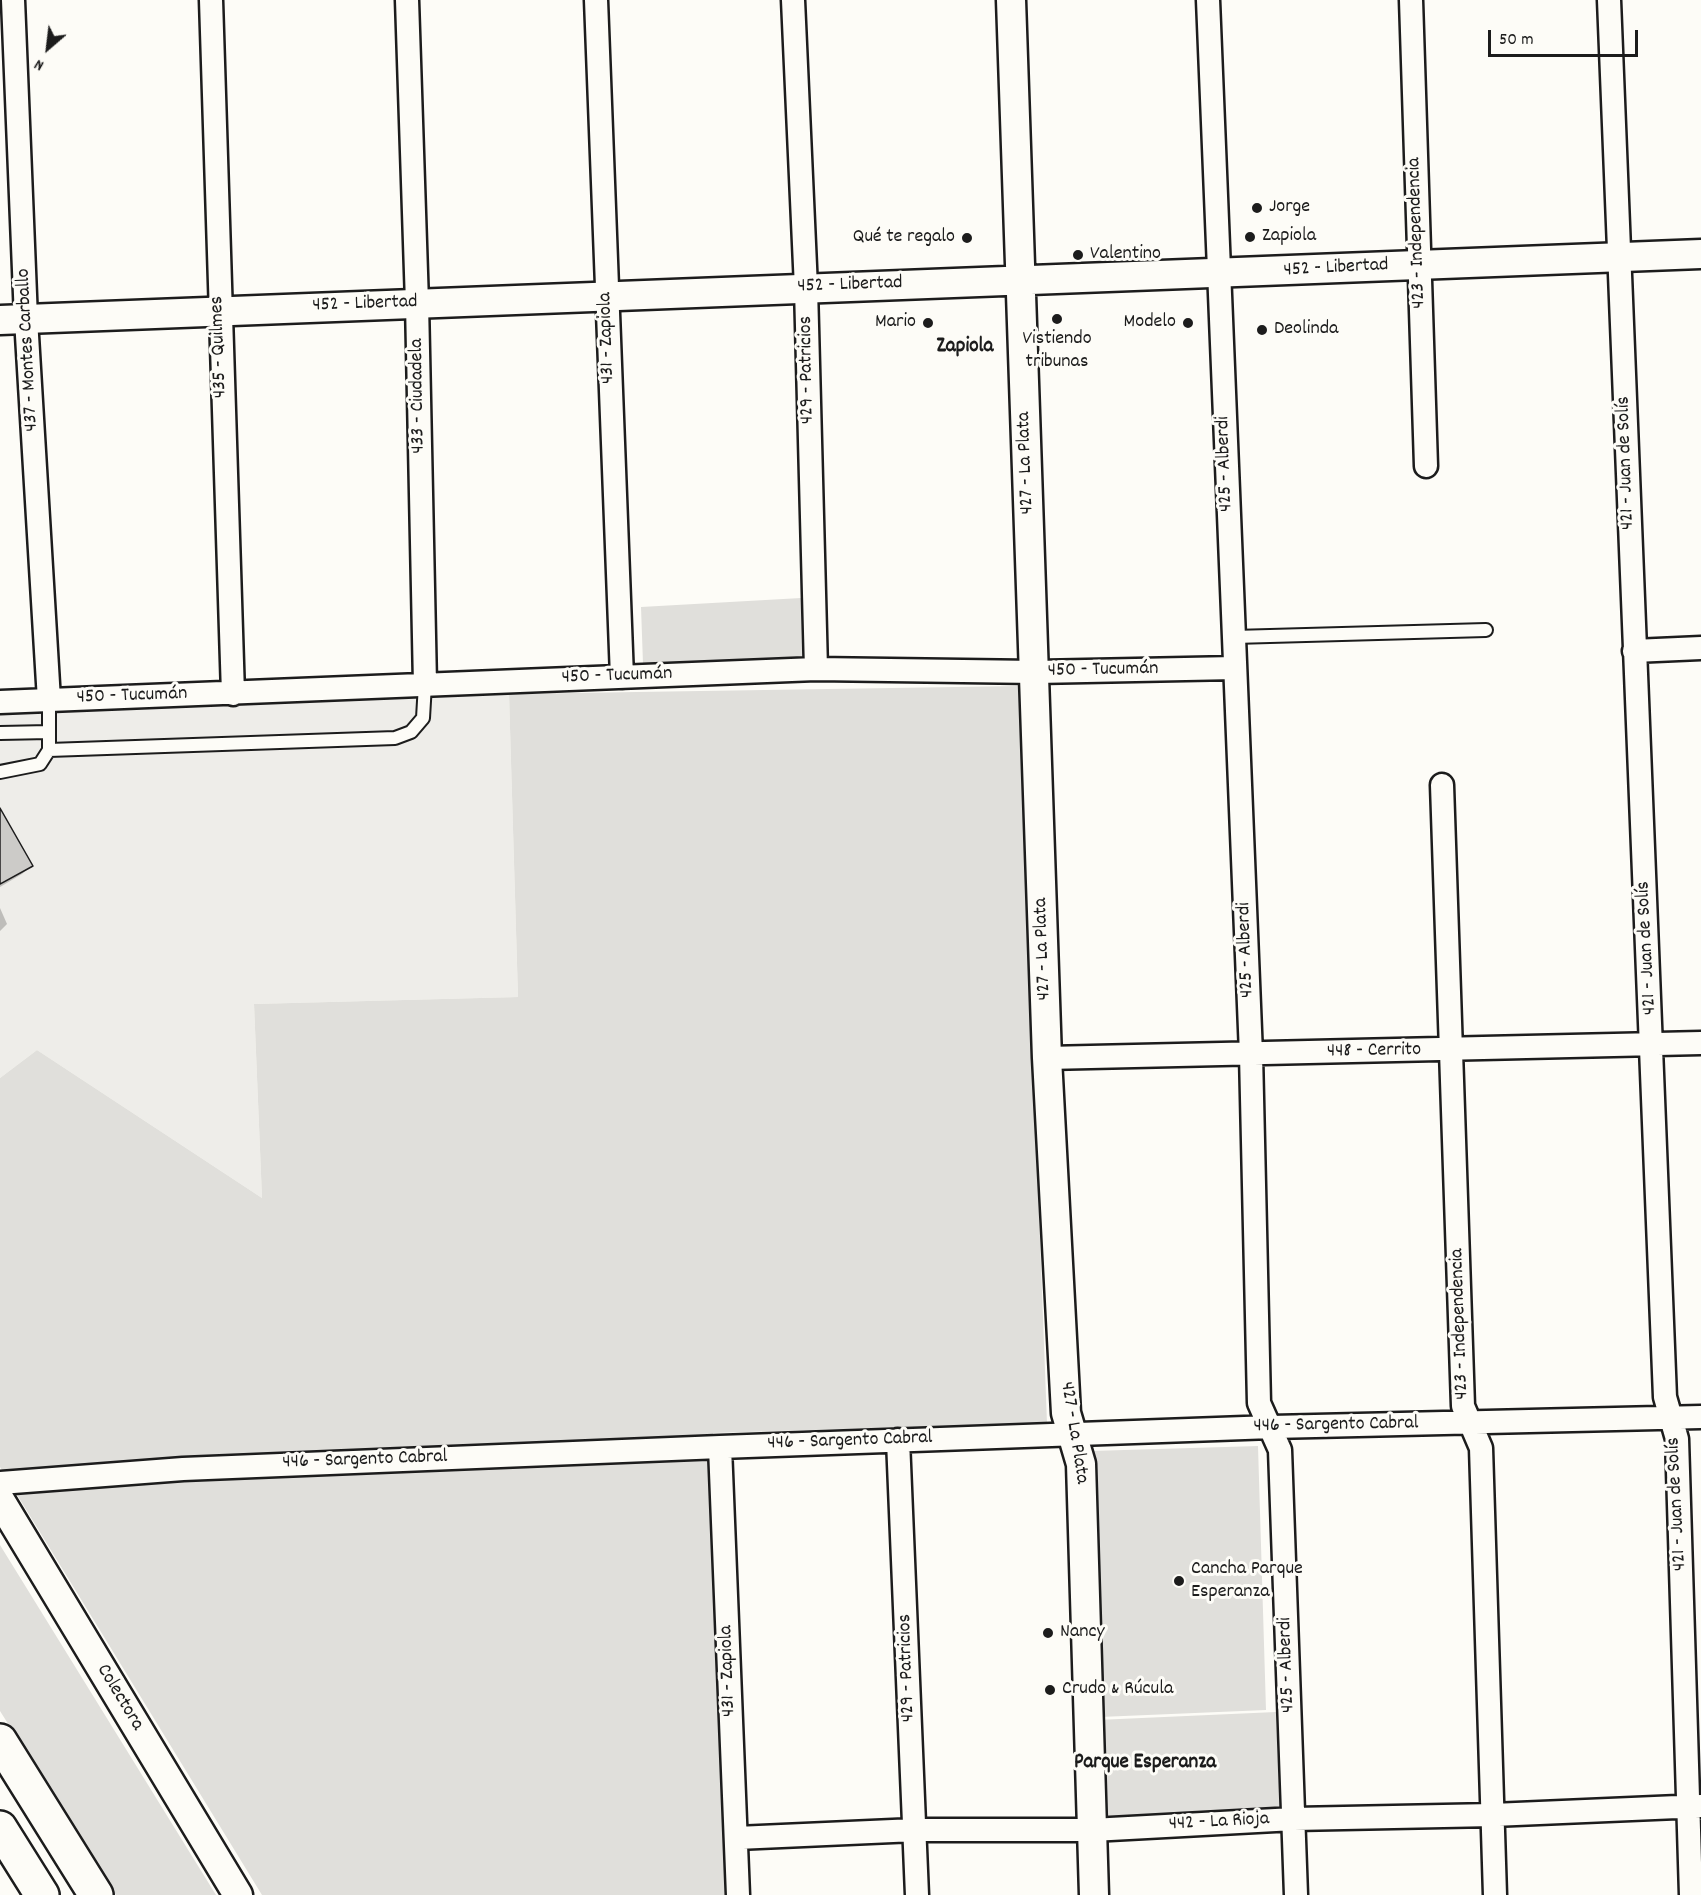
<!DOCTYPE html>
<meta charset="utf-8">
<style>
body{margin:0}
#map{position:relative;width:1701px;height:1895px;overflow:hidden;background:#fdfcf7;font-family:Dekko,sans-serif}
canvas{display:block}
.north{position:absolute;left:18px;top:18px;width:60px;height:60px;-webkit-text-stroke:4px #fdfcf7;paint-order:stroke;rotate:208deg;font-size:16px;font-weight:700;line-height:24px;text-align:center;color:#1c1c1c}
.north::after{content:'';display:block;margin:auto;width:21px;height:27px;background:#1c1c1c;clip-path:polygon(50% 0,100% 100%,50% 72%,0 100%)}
.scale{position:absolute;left:1488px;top:30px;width:150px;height:27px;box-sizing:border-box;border:3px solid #1c1c1c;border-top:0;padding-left:8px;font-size:18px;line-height:21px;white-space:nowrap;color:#1c1c1c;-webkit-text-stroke:4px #fdfcf7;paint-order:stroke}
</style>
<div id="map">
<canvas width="1701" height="1895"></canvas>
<div class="north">N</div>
<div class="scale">50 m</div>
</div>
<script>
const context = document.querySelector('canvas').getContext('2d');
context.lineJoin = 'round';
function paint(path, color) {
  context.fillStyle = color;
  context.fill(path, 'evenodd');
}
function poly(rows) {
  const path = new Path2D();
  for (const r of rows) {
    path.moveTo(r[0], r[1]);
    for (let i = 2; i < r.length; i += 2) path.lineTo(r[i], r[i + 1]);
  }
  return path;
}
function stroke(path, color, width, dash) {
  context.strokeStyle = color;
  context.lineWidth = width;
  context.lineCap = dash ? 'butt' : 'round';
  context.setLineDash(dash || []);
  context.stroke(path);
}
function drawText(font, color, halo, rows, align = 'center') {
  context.font = font + ' Dekko,sans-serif';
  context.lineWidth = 6;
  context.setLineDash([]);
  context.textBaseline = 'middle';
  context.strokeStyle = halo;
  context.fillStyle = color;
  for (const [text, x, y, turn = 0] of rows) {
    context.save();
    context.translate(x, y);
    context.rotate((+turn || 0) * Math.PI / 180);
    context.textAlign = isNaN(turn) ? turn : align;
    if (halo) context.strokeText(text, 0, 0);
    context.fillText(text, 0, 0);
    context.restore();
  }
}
paint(poly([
 [509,694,518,997,254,1004,262,1198,37,1050,0,1078,0,711]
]), '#eeede9');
paint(poly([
 [801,598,802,660,643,664,641,607],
 [1019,686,1047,1423,713,1433,732,1895,262,1895,0,1467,0,1078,37,1050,262,1198,254,1004,518,997,509,694],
 [1258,1446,1266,1710,1100,1717,1091,1451],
 [0,1545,216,1895,116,1895,0,1711],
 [1276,1712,1280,1811,1102,1819,1097,1720]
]), '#e0dfdb');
paint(poly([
 [0,813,31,866,22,874,0,887],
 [0,908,7,924,0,931]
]), '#0003');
const building = poly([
 [0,808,33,866,0,884,0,808]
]);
paint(building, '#cccbc8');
stroke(building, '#1c1c1c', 1.5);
const service = poly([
 [1234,637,1486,630],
 [0,733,49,732],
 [49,750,395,738,411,732,423,718,425,684],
 [0,772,40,764,49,750,49,700]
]);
const minor = poly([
 [13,0,26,319,49,700],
 [211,0,233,694],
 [407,0,417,303,425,684],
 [596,0,622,677],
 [793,0,806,288,816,669],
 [1208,0,1251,1054,1259,1403,1280,1450,1296,1895],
 [1411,0,1426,466],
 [1609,0,1665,1397,1677,1439,1691,1895],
 [1634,651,1701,648],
 [0,702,816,669,1036,672,1235,668],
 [1442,785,1463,1406,1481,1448,1495,1895],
 [1047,1058,1701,1043],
 [898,1440,917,1895],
 [720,1447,738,1895],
 [0,1483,183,1469,720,1447,1272,1427,1701,1417],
 [737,1838,915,1830,1092,1830,1294,1819,1493,1815,1701,1806]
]);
const tertiary = poly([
 [1011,0,1047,1058,1066,1413,1081,1464,1094,1895],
 [0,320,1701,254],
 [0,1500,238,1895]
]);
const motorway = poly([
 [0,1741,96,1895],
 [0,1828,42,1895]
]);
stroke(service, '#1c1c1c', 16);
stroke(minor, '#1c1c1c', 27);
stroke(tertiary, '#1c1c1c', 33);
stroke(motorway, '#1c1c1c', 38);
stroke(service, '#fdfcf7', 12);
stroke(minor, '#fdfcf7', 22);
stroke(tertiary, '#fdfcf7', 28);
stroke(motorway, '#fdfcf7', 33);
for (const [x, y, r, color] of [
 [1257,208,6,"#1c1c1c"],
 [1250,237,6,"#1c1c1c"],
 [967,238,6,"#1c1c1c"],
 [1078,255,6,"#1c1c1c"],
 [1057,319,6,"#1c1c1c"],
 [928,323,6,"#1c1c1c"],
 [1188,323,6,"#1c1c1c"],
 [1262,330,6,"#1c1c1c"],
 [1179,1581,6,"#1c1c1c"],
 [1048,1633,6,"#1c1c1c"],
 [1050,1690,6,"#1c1c1c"]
]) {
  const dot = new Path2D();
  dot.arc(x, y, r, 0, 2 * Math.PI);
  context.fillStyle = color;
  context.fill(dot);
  stroke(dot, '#fdfcf7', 2);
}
drawText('20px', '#1c1c1c', '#fdfcf7', [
 ["Jorge",1269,208],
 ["Zapiola",1262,237],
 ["Qué te regalo",955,238,"right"],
 ["Valentino",1090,255],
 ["Mario",916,323,"right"],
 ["Modelo",1176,323,"right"],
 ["Deolinda",1274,330],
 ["Vistiendo",1057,340,"center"],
 ["tribunas",1057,363,"center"],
 ["Cancha Parque",1191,1570],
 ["Esperanza",1191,1593],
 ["Nancy",1060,1633],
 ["Crudo & Rúcula",1062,1690]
], 'left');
drawText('20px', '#1c1c1c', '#fdfcf7', [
 ["423 - Independencia",1418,233,-92],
 ["452 - Libertad",1336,269,-3],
 ["452 - Libertad",850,286,-2],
 ["452 - Libertad",365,305,-2],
 ["431 - Zapiola",608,338,-92],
 ["435 - Quilmes",220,347,-92],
 ["437 - Montes Carballo",29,350,-93],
 ["429 - Patricios",808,370,-91],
 ["433 - Ciudadela",419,396,-91],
 ["427 - La Plata",1027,463,-92],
 ["421 - Juan de Solís",1627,463,-92],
 ["425 - Alberdi",1226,464,-92],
 ["450 - Tucumán",1103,671,-1],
 ["450 - Tucumán",617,677,-2],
 ["450 - Tucumán",132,697,-2],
 ["421 - Juan de Solís",1648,948,-93],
 ["427 - La Plata",1044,949,-92],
 ["425 - Alberdi",1247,950,-92],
 ["448 - Cerrito",1374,1052,-1],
 ["423 - Independencia",1461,1324,-92],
 ["446 - Sargento Cabral",1336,1426,-1],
 ["427 - La Plata",1073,1433,81],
 ["446 - Sargento Cabral",850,1442,-2],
 ["446 - Sargento Cabral",365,1461,-2],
 ["421 - Juan de Solís",1678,1504,-93],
 ["425 - Alberdi",1288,1665,-92],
 ["429 - Patricios",908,1668,-92],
 ["431 - Zapiola",729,1671,-92],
 ["Colectora",119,1698,59],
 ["442 - La Rioja",1219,1823,-3]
]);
drawText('bold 21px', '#1c1c1c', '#fdfcf7', [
 ["Zapiola",965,348],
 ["Parque Esperanza",1145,1764]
]);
</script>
